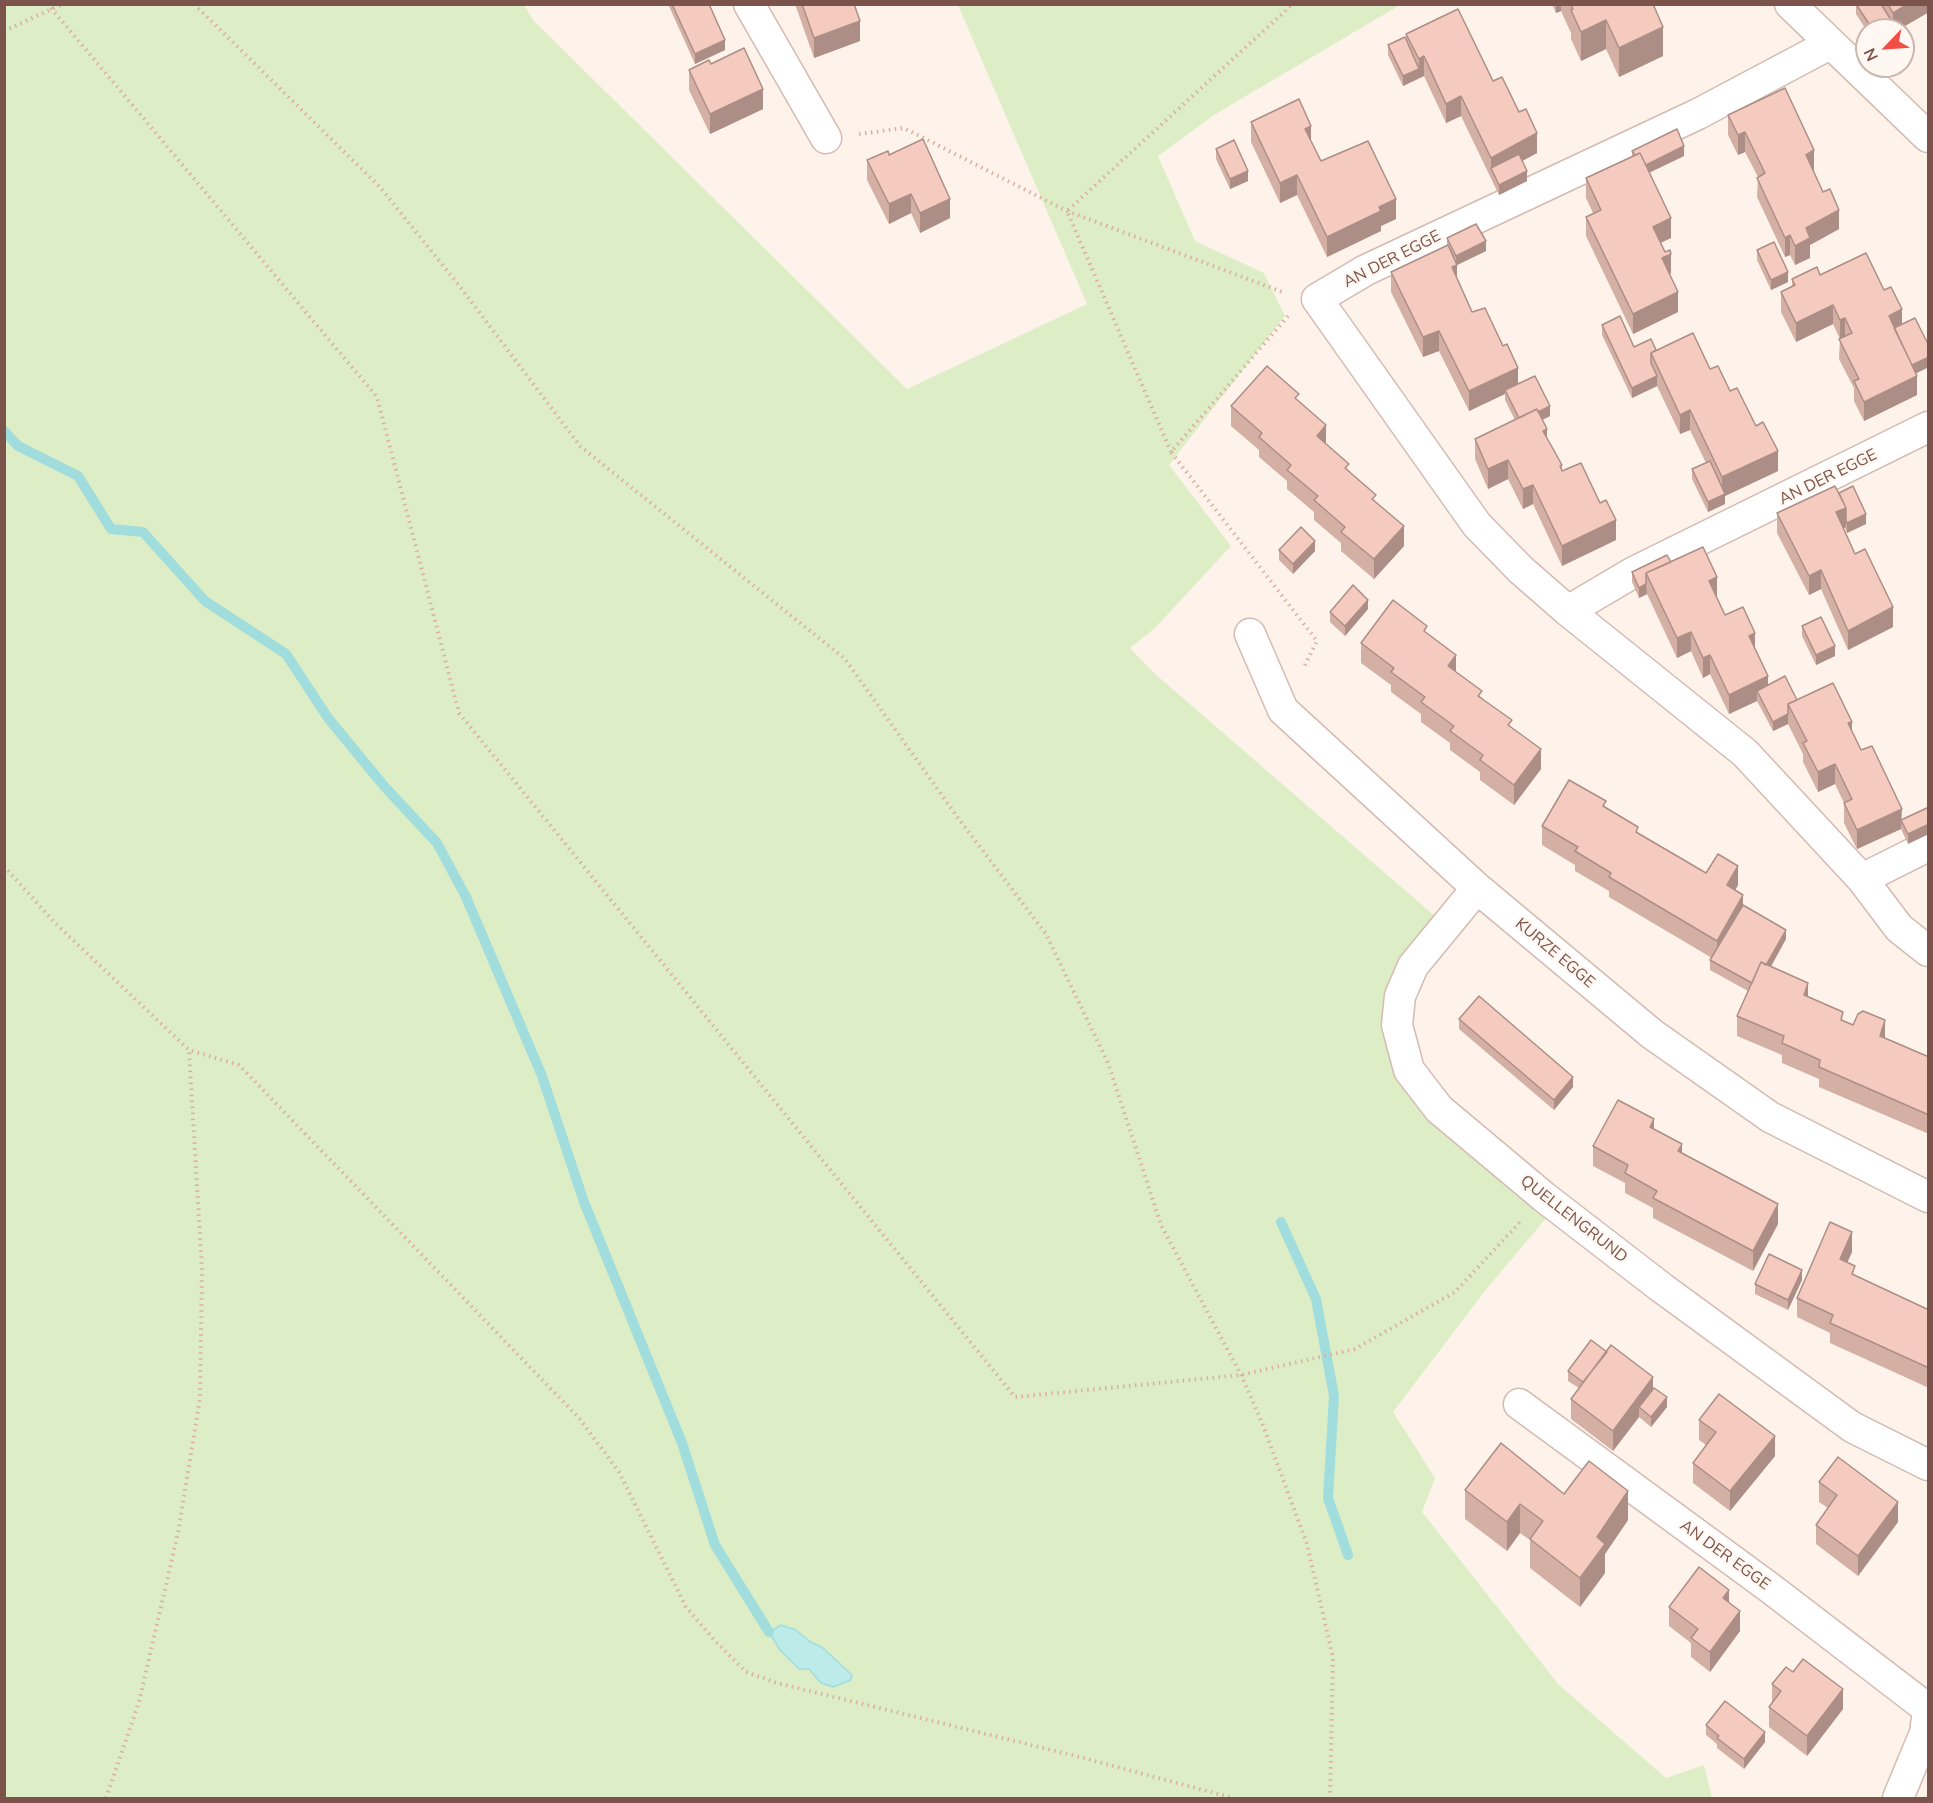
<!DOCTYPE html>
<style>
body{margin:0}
#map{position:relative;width:1933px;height:1803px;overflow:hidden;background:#fef3ea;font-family:Mulish,sans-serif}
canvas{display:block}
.frame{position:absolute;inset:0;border:6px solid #7c534a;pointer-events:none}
.north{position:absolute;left:1855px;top:18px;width:60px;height:60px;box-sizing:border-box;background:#fff8f2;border:2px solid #cbb6af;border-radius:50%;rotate:245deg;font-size:16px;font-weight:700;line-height:24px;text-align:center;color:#7c534a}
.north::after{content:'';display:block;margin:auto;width:21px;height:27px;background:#f14e46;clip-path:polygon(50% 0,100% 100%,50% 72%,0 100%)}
</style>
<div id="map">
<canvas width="1933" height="1803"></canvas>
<div class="frame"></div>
<div class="north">N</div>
</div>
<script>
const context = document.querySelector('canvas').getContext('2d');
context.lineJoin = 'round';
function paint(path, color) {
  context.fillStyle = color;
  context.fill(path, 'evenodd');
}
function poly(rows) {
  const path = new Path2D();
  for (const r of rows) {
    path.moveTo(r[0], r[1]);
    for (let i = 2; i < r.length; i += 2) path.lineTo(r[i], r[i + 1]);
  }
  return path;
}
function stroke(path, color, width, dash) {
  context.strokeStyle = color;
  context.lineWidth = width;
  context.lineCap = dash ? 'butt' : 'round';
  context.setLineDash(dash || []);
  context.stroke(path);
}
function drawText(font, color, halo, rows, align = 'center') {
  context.font = font + ' Mulish,sans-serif';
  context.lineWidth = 4.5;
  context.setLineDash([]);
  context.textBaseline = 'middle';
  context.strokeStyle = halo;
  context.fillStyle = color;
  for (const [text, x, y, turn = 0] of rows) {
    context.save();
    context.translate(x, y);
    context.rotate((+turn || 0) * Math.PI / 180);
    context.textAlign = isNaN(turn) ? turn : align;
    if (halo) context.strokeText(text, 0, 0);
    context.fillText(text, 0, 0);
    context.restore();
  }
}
paint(poly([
 [5,5,524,5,533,20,907,389,1087,304,958,5,1400,5,1214,115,1158,156,1195,241,1264,273,1285,316,1169,465,1231,546,1155,628,1130,648,1154,673,1444,924,1410,966,1408,1072,1554,1209,1484,1292,1393,1412,1435,1478,1422,1512,1559,1685,1666,1778,1704,1765,1712,1798,5,1798],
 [796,1630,809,1641,823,1648,852,1674,851,1680,821,1683,809,1669,798,1669,780,1650]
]), '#ddeec6');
const water = poly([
 [781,1625,796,1630,809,1641,823,1648,852,1675,851,1680,833,1687,821,1683,809,1669,799,1669,780,1650,769,1632,781,1625]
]);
paint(water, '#bcebe9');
stroke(water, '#a1dddc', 1.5);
stroke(poly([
 [4,431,18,446,78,476,111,529,143,532,205,601,286,654,328,718,384,786,437,843,466,897,542,1076,584,1202,682,1443,715,1545,769,1632],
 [1281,1222,1316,1299,1334,1396,1328,1498,1348,1555]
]), '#a1dddc', 10);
const minor = poly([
 [749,4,826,138],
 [1790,4,1928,137],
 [1830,44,1698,114,1366,270,1317,299,1477,525,1521,570,1568,611,1745,753,1862,879,1899,928,1928,951],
 [1568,611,1634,572,1928,427],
 [1250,634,1283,710,1477,888,1652,1034,1770,1117,1928,1197],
 [1862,879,1928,846],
 [1477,888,1413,966,1400,996,1397,1025,1409,1070,1439,1109,1544,1197,1662,1288,1852,1427,1928,1465],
 [1519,1404,1770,1588,1928,1709],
 [1898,1798,1925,1733,1928,1711]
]);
stroke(minor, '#d5bab1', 33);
stroke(poly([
 [194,4,380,187,461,288,580,446,845,659,958,818,1046,934,1108,1063,1161,1225,1241,1375,1261,1420,1307,1544,1333,1658,1330,1798],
 [51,8,377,397,459,713,1015,1397,1241,1375,1355,1349,1455,1292,1521,1221],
 [4,31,63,4],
 [859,134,904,128,1067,211,1285,293],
 [1288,316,1171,452,1317,641,1303,669],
 [1171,452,1067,211,1293,4],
 [4,866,55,923,189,1050,239,1065,579,1418,619,1472,686,1607,716,1642,746,1672,777,1683,1076,1756,1233,1798],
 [106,1798,139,1702,178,1533,200,1398,202,1270,189,1050]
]), '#dcaea1', 4, [1.5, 4.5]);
stroke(minor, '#fff', 30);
paint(poly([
 [668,4,709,4,725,50,695,64],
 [795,4,854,4,860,41,814,58],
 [1552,4,1653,4,1663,56,1619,77,1606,49,1581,61,1571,39,1571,33,1561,11,1556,13],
 [1856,4,1929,4,1929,12,1898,30,1867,30,1867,31,1856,14],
 [1406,34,1493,81,1537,153,1522,161,1527,181,1499,195,1461,116,1446,123,1424,76,1403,86,1388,55,1388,45,1406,39],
 [711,64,763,109,710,134,689,90,689,70],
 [1728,115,1814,170,1813,170,1839,229,1810,245,1810,258,1795,265,1790,255,1785,257,1757,197,1758,177,1745,152,1738,155,1728,135],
 [1251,122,1311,142,1321,161,1396,219,1381,226,1381,231,1327,257,1297,195,1280,203,1251,142],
 [1216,149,1248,181,1230,189,1216,159],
 [1632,151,1684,156,1649,173,1671,238,1661,243,1671,273,1670,274,1678,312,1633,334,1586,236,1586,217,1593,213,1586,198,1586,178,1632,156],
 [889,155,950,218,920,233,911,213,889,224,867,180,867,160],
 [1447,238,1486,251,1457,265,1457,279,1472,312,1518,384,1550,416,1542,420,1547,438,1562,465,1562,471,1616,540,1562,566,1533,504,1523,509,1508,479,1488,489,1475,459,1475,439,1515,420,1505,400,1505,394,1469,411,1439,351,1423,357,1391,292,1391,272,1447,246],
 [1757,250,1788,282,1771,290,1757,260],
 [1820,275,1884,290,1902,324,1916,373,1917,395,1864,421,1854,401,1854,388,1839,359,1840,339,1833,324,1796,342,1781,312,1781,292,1792,287,1792,279],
 [1602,325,1634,347,1656,350,1710,369,1730,391,1778,471,1725,496,1725,504,1708,512,1692,479,1692,469,1706,463,1690,430,1680,434,1657,386,1632,398,1602,335],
 [1299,401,1326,444,1376,502,1404,546,1374,579,1341,551,1341,543,1314,520,1314,512,1287,489,1287,481,1259,457,1259,450,1231,426,1231,406],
 [1839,493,1866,524,1847,533,1845,528,1844,528,1855,554,1893,627,1848,650,1821,589,1809,595,1777,533,1777,513],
 [1279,550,1315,551,1293,574,1279,560],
 [1671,562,1716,597,1725,615,1755,649,1768,685,1797,700,1852,731,1861,750,1902,820,1929,807,1908,844,1901,829,1857,849,1844,823,1844,803,1835,784,1818,792,1803,762,1803,754,1788,724,1773,731,1757,701,1729,714,1710,674,1703,678,1691,651,1677,658,1647,594,1639,598,1632,582,1632,572],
 [1368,609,1345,636,1330,622,1330,612],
 [1802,626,1835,656,1816,665,1802,636],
 [1427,633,1456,672,1512,728,1541,769,1514,805,1480,780,1480,772,1450,750,1450,743,1421,722,1421,714,1391,692,1391,685,1361,663,1361,643],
 [1606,808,1638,833,1706,873,1738,885,1735,890,1743,905,1786,939,1771,967,1808,997,1843,1020,1929,1057,1929,1134,1819,1087,1819,1079,1782,1063,1782,1055,1737,1036,1737,1016,1748,991,1710,970,1710,960,1712,958,1609,897,1609,891,1575,871,1575,865,1542,845,1542,826],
 [1459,1019,1573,1087,1554,1110,1459,1029],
 [1654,1129,1682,1153,1778,1224,1753,1271,1653,1218,1653,1208,1625,1193,1625,1183,1593,1166,1593,1146],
 [1852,1252,1847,1262,1855,1276,1929,1310,1929,1388,1830,1343,1830,1333,1797,1317,1797,1298],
 [1802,1280,1788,1310,1755,1294,1755,1284],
 [1568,1371,1653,1389,1667,1407,1651,1427,1639,1417,1613,1451,1571,1419,1571,1399,1579,1388,1568,1381],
 [1699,1420,1775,1456,1730,1511,1693,1483,1693,1463,1706,1445,1699,1440],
 [1819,1482,1898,1522,1858,1576,1816,1544,1816,1525,1828,1508,1819,1502],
 [1465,1490,1564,1494,1628,1520,1605,1554,1605,1573,1580,1607,1530,1568,1530,1540,1520,1533,1507,1551,1465,1519],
 [1729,1603,1740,1631,1710,1672,1691,1657,1691,1643,1669,1626,1669,1607],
 [1772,1684,1843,1709,1807,1756,1769,1727,1769,1707,1772,1702],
 [1706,1725,1765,1742,1744,1769,1717,1748,1717,1744,1706,1735]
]), '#d4afa4');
paint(poly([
 [1556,4,1561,4,1561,11,1556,13],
 [1908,4,1929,4,1929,12,1898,30,1882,30,1893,23,1893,13],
 [1606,20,1606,49,1581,61,1581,32],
 [860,21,860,41,814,58,814,38],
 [1663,27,1663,56,1619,77,1619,48],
 [725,40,725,50,695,64,695,54],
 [1424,56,1424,76,1403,86,1403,76,1419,69,1419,59],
 [763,89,763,109,710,134,710,114],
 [1461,96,1461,116,1446,123,1446,104],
 [1311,126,1311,146,1305,129],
 [1745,132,1745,152,1738,155,1738,135],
 [1537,133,1537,153,1494,176,1491,168,1491,158],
 [1684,146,1684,156,1642,176,1642,167],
 [1814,150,1814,170,1806,175,1806,155],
 [1248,171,1248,181,1230,189,1230,179],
 [1527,171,1527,181,1499,195,1499,185],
 [1297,175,1297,195,1280,203,1280,183],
 [911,194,911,213,889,224,889,204],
 [950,199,950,218,920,233,920,213],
 [1396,199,1396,219,1381,226,1381,231,1327,257,1327,237,1379,207],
 [1839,210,1839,229,1810,245,1810,258,1795,265,1795,246,1806,228],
 [1671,218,1671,238,1653,246,1653,227],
 [1790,235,1790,255,1785,257,1785,238],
 [1486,241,1486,251,1457,265,1457,284,1452,267,1456,265,1456,256],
 [1671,254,1671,273,1662,278,1662,258],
 [1788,272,1788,282,1771,290,1771,280],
 [1678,292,1678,312,1633,334,1633,314],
 [1833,305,1833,324,1796,342,1796,323],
 [1902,309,1902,329,1892,334,1889,316],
 [1845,318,1845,338,1840,340,1840,320],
 [1439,331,1439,351,1423,357,1423,337],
 [1929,357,1929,367,1909,377,1909,367],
 [1518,368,1518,388,1505,390,1505,394,1469,411,1469,391],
 [1657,376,1657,386,1632,398,1632,388],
 [1917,376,1917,395,1864,421,1864,402],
 [1550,406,1550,416,1520,431,1520,421],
 [1690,410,1690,430,1680,434,1680,415],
 [1326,425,1326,445,1317,436],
 [1547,429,1547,449,1543,431],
 [1778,451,1778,471,1725,496,1725,504,1708,512,1708,502,1722,495,1722,477],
 [1508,460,1508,479,1488,489,1488,469],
 [1533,485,1533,504,1523,509,1523,489],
 [1846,508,1846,527,1836,532,1836,512],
 [1866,514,1866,524,1847,533,1847,523],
 [1616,520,1616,540,1562,566,1562,546],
 [1404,526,1404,546,1374,579,1374,559],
 [1315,541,1315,551,1293,574,1293,564],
 [1821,570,1821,589,1809,595,1809,576],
 [1717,577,1717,597,1709,581],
 [1646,584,1647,594,1639,598,1639,588],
 [1368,600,1368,609,1345,636,1345,626],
 [1893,607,1893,627,1848,650,1848,631],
 [1691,632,1691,651,1677,658,1677,638],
 [1755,633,1755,653,1749,636],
 [1835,646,1835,656,1816,665,1816,655],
 [1456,655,1456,675,1448,666],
 [1710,655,1710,674,1703,678,1703,658],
 [1768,676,1768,696,1757,691,1757,701,1729,714,1729,695],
 [1788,714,1788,724,1773,731,1773,722],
 [1852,722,1852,741,1848,723],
 [1541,749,1541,769,1514,805,1514,785],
 [1835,764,1835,784,1818,792,1818,772],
 [1902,809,1901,829,1857,849,1857,830],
 [1929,824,1929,834,1908,844,1908,834],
 [1738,866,1738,885,1727,905,1727,885],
 [1743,895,1743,915,1717,961,1717,941],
 [1786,930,1786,939,1755,994,1755,984],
 [1808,983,1808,1003,1804,995],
 [1885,1020,1885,1040,1880,1036],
 [1573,1077,1573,1087,1554,1110,1554,1100],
 [1654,1119,1654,1139,1650,1127],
 [1682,1144,1682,1163,1678,1151],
 [1778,1204,1778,1224,1753,1271,1753,1251],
 [1852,1232,1852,1252,1840,1279,1840,1259],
 [1802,1270,1802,1280,1788,1310,1788,1300],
 [1653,1377,1653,1397,1639,1407,1639,1417,1613,1451,1613,1431],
 [1667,1397,1667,1407,1651,1427,1651,1417],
 [1775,1436,1775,1456,1730,1511,1730,1491],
 [1628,1491,1628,1520,1605,1554,1605,1573,1580,1607,1580,1578,1597,1537],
 [1898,1502,1898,1522,1858,1576,1858,1556],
 [1520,1504,1520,1533,1507,1551,1507,1522],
 [1729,1590,1729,1610,1723,1598],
 [1740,1611,1740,1631,1710,1672,1710,1652],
 [1843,1689,1843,1709,1807,1756,1807,1736],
 [1765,1732,1765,1742,1744,1769,1744,1759]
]), '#ac8e86');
const building = poly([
 [672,4,709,4,725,40,695,54,672,4],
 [802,4,854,4,860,21,814,38,802,4],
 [1571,4,1653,4,1663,27,1619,48,1606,20,1581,32,1571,10,1573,9,1571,4],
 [1856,4,1881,4,1893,23,1882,30,1873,30,1856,4],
 [1888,4,1908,4,1893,13,1888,4],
 [1458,9,1493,81,1502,77,1519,112,1526,109,1537,133,1491,158,1461,96,1446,104,1424,56,1419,59,1406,34,1458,9],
 [1405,37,1419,69,1403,76,1388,45,1405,37],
 [744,48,763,89,710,114,689,70,709,60,711,64,744,48],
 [1785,88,1814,150,1806,155,1823,192,1830,189,1839,210,1806,228,1810,238,1795,246,1790,235,1785,238,1757,178,1765,173,1745,132,1738,135,1728,115,1785,88],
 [1299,99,1311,126,1305,129,1321,161,1368,141,1396,199,1379,207,1381,211,1327,237,1297,175,1280,183,1251,122,1299,99],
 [1677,129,1684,146,1646,165,1640,153,1635,155,1632,151,1677,129],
 [923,139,950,199,920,213,911,194,889,204,867,160,888,151,889,155,923,139],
 [1234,140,1248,171,1230,179,1216,149,1234,140],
 [1640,153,1671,218,1653,227,1665,252,1670,250,1671,254,1662,258,1678,292,1633,314,1586,217,1601,210,1586,178,1640,153],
 [1519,154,1527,171,1499,185,1491,168,1519,154],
 [1476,224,1486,241,1456,256,1447,238,1476,224],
 [1774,242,1788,272,1771,280,1757,250,1774,242],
 [1448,245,1457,265,1452,267,1472,312,1485,308,1503,346,1507,344,1518,368,1469,391,1439,331,1423,337,1391,272,1448,245],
 [1866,253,1884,290,1891,287,1902,309,1889,316,1917,376,1864,402,1854,381,1859,379,1839,339,1852,333,1845,318,1840,320,1833,305,1796,323,1781,292,1795,285,1792,279,1817,267,1820,275,1866,253],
 [1620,316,1634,347,1651,339,1656,350,1651,353,1651,363,1657,376,1632,388,1602,325,1620,316],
 [1915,318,1929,346,1929,357,1912,365,1894,328,1915,318],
 [1693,333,1710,369,1718,366,1730,391,1737,388,1756,426,1763,422,1778,451,1722,477,1690,410,1680,415,1651,353,1693,333],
 [1267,366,1299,394,1295,398,1326,425,1317,436,1349,464,1345,468,1376,495,1372,499,1404,526,1374,559,1341,532,1345,527,1314,500,1318,496,1287,470,1291,465,1259,437,1262,433,1231,406,1267,366],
 [1535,376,1550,406,1538,412,1537,409,1519,418,1505,390,1535,376],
 [1537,409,1547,429,1543,431,1562,465,1560,466,1562,471,1581,463,1600,503,1606,500,1616,520,1562,546,1533,485,1523,489,1508,460,1488,469,1475,439,1537,409],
 [1710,461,1725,494,1708,502,1692,469,1710,461],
 [1835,486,1846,508,1836,512,1855,554,1865,549,1893,607,1848,631,1821,570,1809,576,1777,513,1835,486],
 [1853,486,1866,514,1847,523,1846,520,1846,508,1839,493,1853,486],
 [1301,527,1315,541,1293,564,1279,550,1301,527],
 [1703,547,1717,577,1709,581,1725,615,1743,607,1755,633,1749,636,1768,676,1729,695,1710,655,1703,658,1691,632,1677,638,1646,573,1703,547],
 [1667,555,1671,562,1646,573,1646,584,1639,588,1632,572,1667,555],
 [1353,585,1368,600,1345,626,1330,612,1353,585],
 [1393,600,1427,626,1424,631,1456,655,1448,666,1482,691,1478,696,1512,720,1508,725,1541,749,1514,785,1480,760,1483,755,1450,731,1454,726,1421,702,1425,697,1391,672,1394,668,1361,643,1393,600],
 [1821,617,1835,646,1816,655,1802,626,1821,617],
 [1785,676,1797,700,1788,704,1788,714,1773,722,1757,691,1785,676],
 [1833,683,1852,722,1848,723,1861,750,1872,746,1902,809,1857,830,1844,803,1852,799,1835,764,1818,772,1803,743,1807,741,1788,704,1833,683],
 [1569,780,1606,801,1603,806,1638,827,1636,832,1706,873,1718,854,1738,866,1727,885,1743,895,1717,941,1609,877,1611,873,1575,851,1578,847,1542,826,1569,780],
 [1929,807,1929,824,1908,834,1901,820,1929,807],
 [1743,905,1786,930,1766,965,1761,962,1752,983,1710,960,1743,905],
 [1761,962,1808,983,1804,995,1843,1012,1841,1020,1853,1025,1858,1014,1863,1011,1885,1020,1880,1036,1929,1057,1929,1115,1819,1067,1820,1060,1782,1043,1784,1036,1737,1016,1761,962],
 [1479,996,1573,1077,1554,1100,1459,1019,1479,996],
 [1618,1100,1654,1119,1650,1127,1682,1144,1678,1151,1778,1204,1753,1251,1653,1198,1657,1191,1625,1173,1628,1165,1593,1146,1618,1100],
 [1830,1222,1852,1232,1840,1259,1855,1266,1852,1274,1929,1310,1929,1368,1830,1323,1833,1315,1797,1298,1830,1222],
 [1769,1254,1802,1270,1788,1300,1755,1284,1769,1254],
 [1591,1340,1607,1352,1583,1382,1568,1371,1591,1340],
 [1611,1345,1653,1377,1613,1431,1571,1399,1611,1345],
 [1654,1388,1667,1397,1651,1417,1639,1407,1654,1388],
 [1719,1394,1775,1436,1730,1491,1693,1463,1716,1432,1699,1420,1719,1394],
 [1501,1443,1564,1494,1589,1461,1628,1491,1597,1537,1605,1544,1580,1578,1530,1539,1543,1521,1520,1504,1507,1522,1465,1490,1501,1443],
 [1838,1457,1898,1502,1858,1556,1816,1525,1837,1495,1819,1482,1838,1457],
 [1699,1567,1729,1590,1723,1598,1740,1611,1710,1652,1691,1638,1698,1629,1669,1607,1699,1567],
 [1803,1659,1843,1689,1807,1736,1769,1707,1781,1691,1772,1684,1786,1667,1793,1672,1803,1659],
 [1725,1701,1765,1732,1744,1759,1717,1738,1719,1736,1706,1725,1725,1701]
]);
paint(building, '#f6cbbf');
stroke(building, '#ac8e86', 1.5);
drawText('16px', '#7c534a', '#fff8f2', [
 ["AN DER EGGE",1392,259,-27],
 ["AN DER EGGE",1828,477,-26],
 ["KURZE EGGE",1555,953,40],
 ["QUELLENGRUND",1574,1219,38],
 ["AN DER EGGE",1725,1555,36]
]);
</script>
